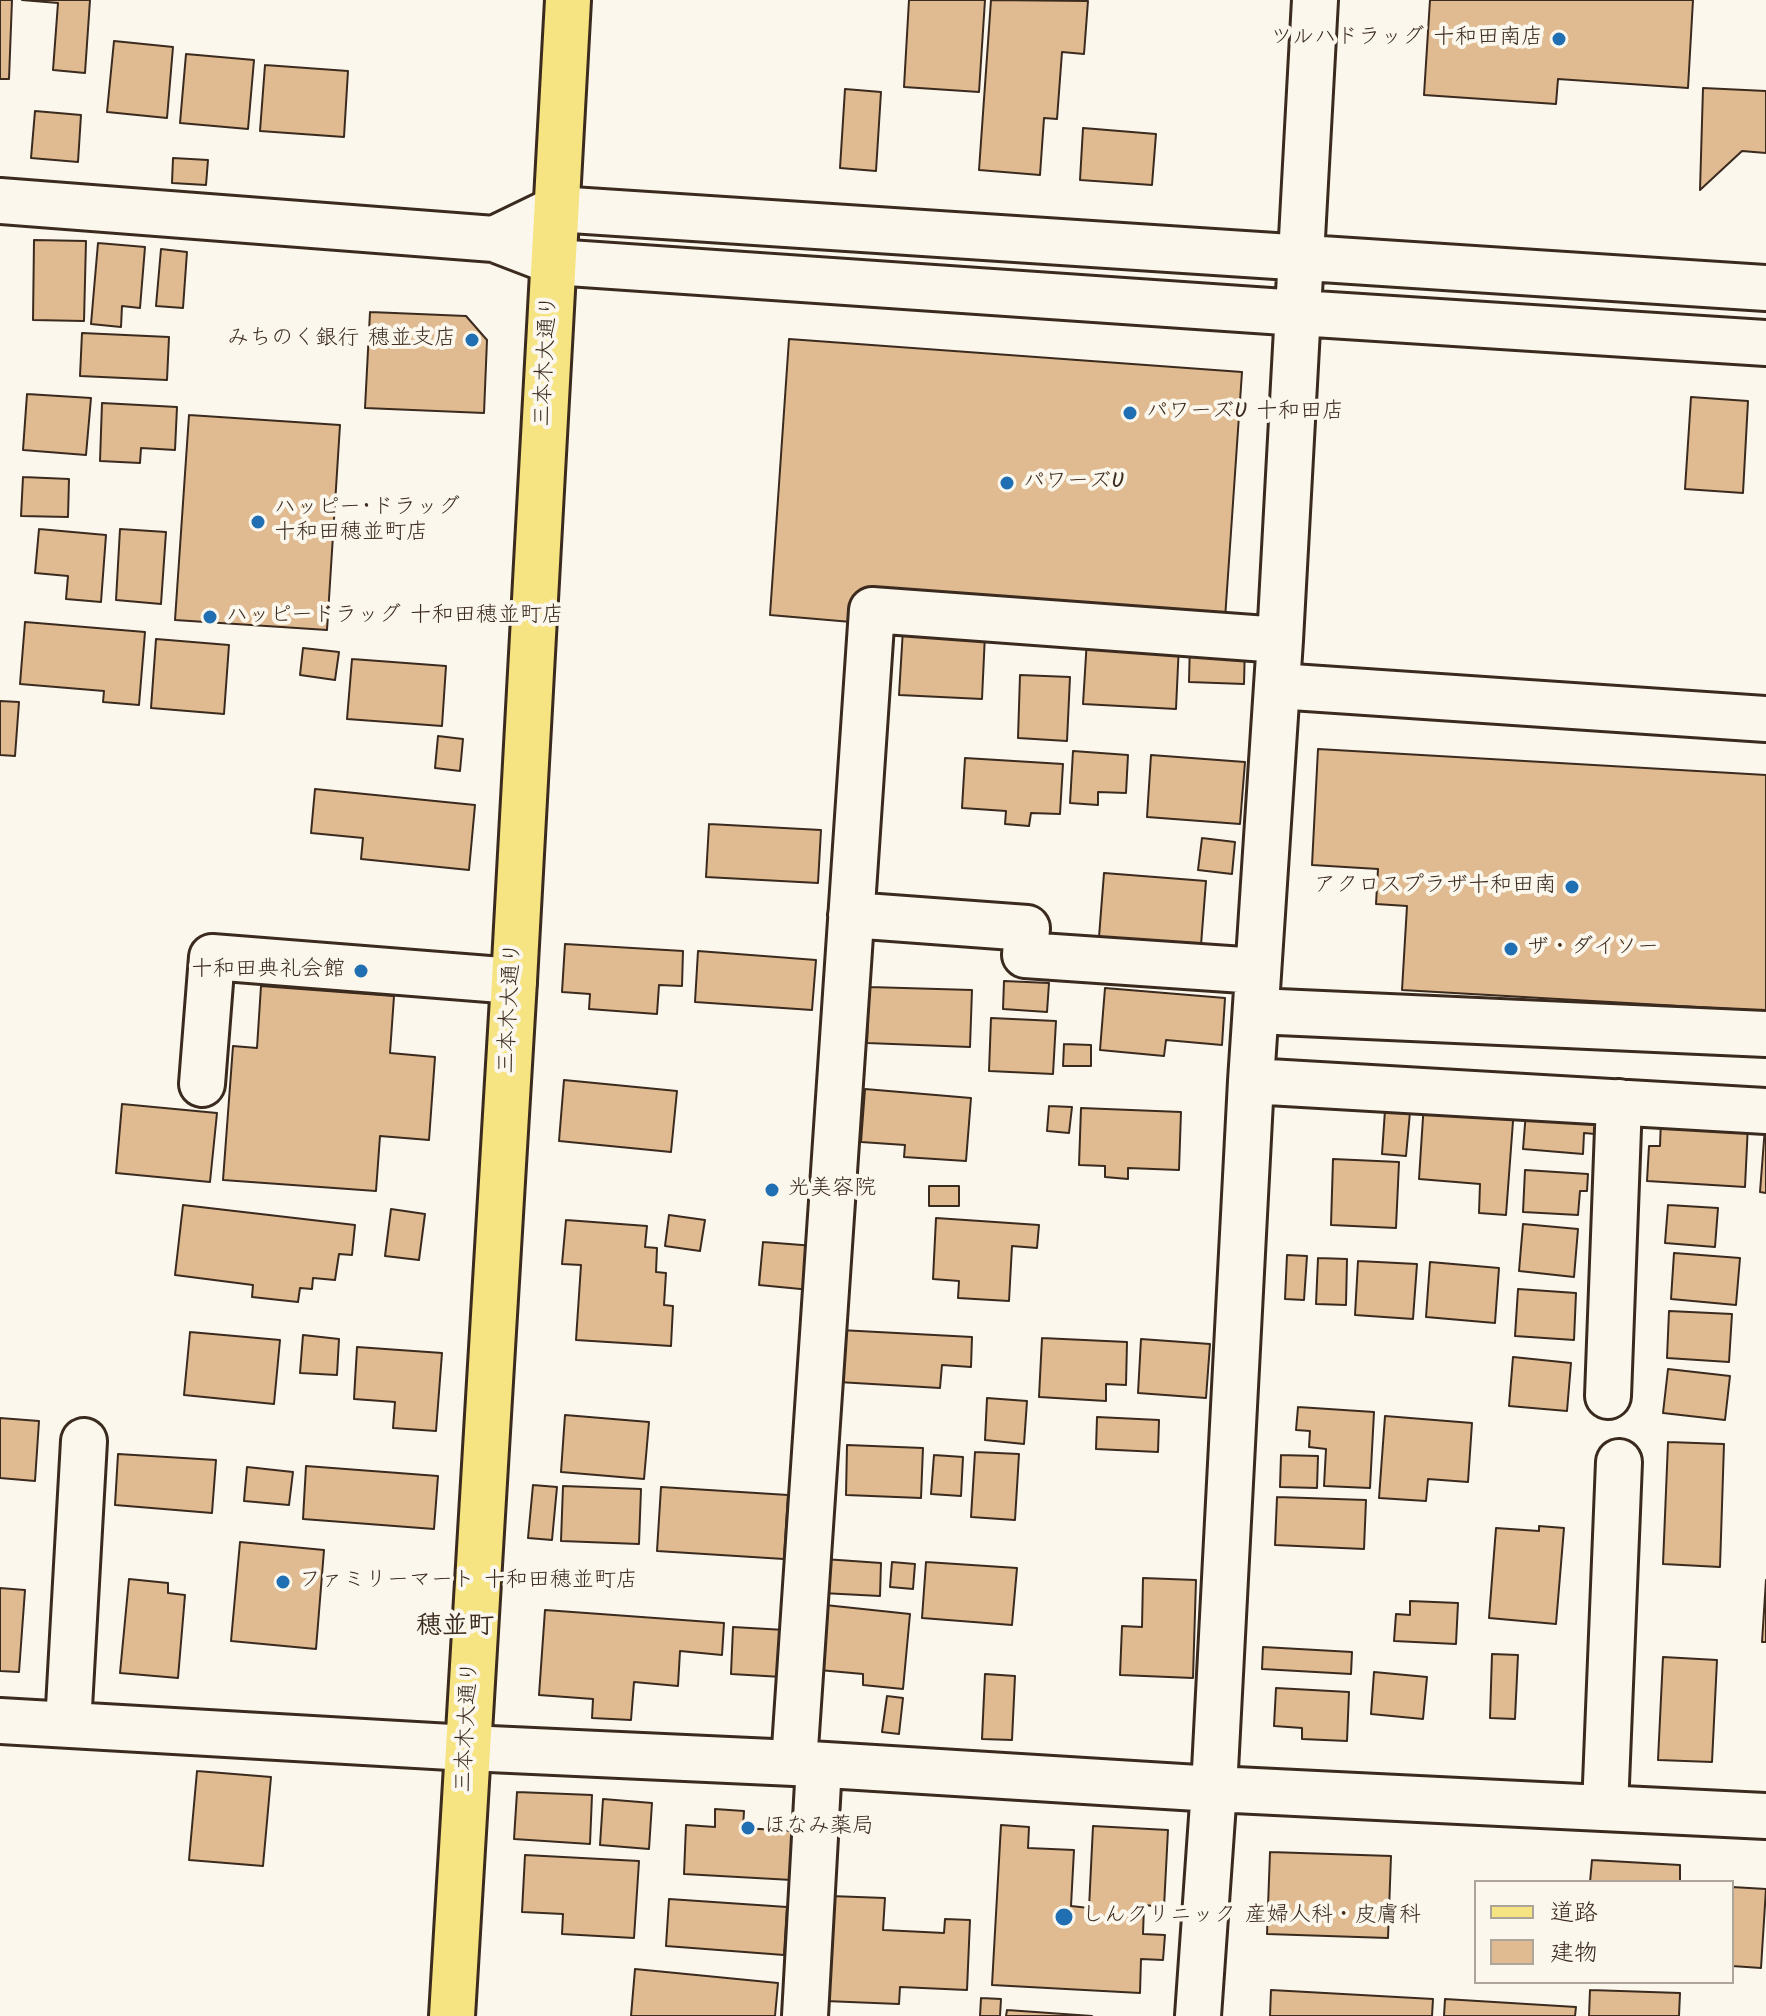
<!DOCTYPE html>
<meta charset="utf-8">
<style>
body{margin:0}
#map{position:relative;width:1766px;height:2016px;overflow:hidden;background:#fbf7ec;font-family:Kalam,"Klee One",sans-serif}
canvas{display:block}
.legend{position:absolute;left:1474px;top:1880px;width:260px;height:104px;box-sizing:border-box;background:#fbf7ec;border:2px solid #aea59a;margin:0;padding:10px 14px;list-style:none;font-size:24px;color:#3b2a1e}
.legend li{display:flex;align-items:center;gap:16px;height:40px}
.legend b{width:40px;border:2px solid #aea59a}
</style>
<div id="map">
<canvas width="1766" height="2016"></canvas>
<ul class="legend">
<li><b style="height:10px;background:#f6e381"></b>道路</li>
<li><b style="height:22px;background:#e0bb91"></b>建物</li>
</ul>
</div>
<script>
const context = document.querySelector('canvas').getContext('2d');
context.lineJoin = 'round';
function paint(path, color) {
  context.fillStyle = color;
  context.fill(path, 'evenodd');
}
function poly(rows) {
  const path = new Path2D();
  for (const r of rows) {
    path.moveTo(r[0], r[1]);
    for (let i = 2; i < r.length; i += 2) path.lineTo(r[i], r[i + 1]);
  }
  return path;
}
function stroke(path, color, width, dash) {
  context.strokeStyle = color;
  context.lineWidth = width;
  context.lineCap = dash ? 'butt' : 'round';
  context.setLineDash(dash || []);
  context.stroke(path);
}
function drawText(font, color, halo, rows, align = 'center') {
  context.font = font + ' Kalam,"Klee One",sans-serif';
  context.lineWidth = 8;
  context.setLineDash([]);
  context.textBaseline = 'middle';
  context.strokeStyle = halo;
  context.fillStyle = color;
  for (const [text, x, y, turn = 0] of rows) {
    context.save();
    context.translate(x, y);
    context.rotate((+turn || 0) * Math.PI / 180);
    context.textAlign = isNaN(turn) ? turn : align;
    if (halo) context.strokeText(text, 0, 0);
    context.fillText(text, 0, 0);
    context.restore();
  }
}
const building = poly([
 [0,0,12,0,9,79,0,79,0,0],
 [22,0,90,0,85,73,53,70,58,3,22,0],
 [909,0,985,0,979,92,904,87,909,0],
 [991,0,1088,1,1084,54,1062,52,1057,119,1044,118,1040,175,979,170,991,0],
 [1430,0,1693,0,1688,88,1558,79,1556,104,1424,95,1430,0],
 [114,41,173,47,167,118,107,112,114,41],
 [186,54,254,60,248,129,180,123,186,54],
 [265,65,348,71,344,137,260,131,265,65],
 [1703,88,1766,91,1766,153,1742,151,1700,190,1703,88],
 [845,89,881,92,876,171,840,168,845,89],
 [35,111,81,115,78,162,31,158,35,111],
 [1083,128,1156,134,1152,185,1080,180,1083,128],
 [173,158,208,160,206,185,172,183,173,158],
 [34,240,86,241,84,321,33,320,34,240],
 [98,243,145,247,140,308,122,306,121,327,91,324,98,243],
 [161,249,187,252,183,308,156,306,161,249],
 [370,312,466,316,487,340,484,413,365,408,370,312],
 [82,333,169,337,167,380,80,376,82,333],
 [789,339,1242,372,1225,619,863,623,770,615,789,339],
 [27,394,91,398,86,455,23,450,27,394],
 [1691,397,1748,401,1743,493,1685,489,1691,397],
 [102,403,177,407,175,450,141,448,140,463,100,461,102,403],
 [189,415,340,425,327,630,175,620,189,415],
 [23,477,69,479,68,517,21,516,23,477],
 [39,529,106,535,101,602,66,599,68,576,35,573,39,529],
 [120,529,166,532,161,604,116,600,120,529],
 [25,622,145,632,139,705,103,702,104,691,20,684,25,622],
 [903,629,985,634,982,699,899,695,903,629],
 [156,639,229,645,224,714,151,708,156,639],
 [1087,639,1179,644,1176,709,1083,704,1087,639],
 [1190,642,1245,644,1244,684,1189,682,1190,642],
 [303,648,339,652,335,680,300,675,303,648],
 [352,659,446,666,442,726,347,719,352,659],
 [1020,675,1070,677,1067,741,1018,738,1020,675],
 [0,701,19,702,15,756,0,755,0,701],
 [438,736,463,739,460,771,435,768,438,736],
 [1318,749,1766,775,1766,1011,1402,990,1407,906,1376,904,1378,869,1312,865,1318,749],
 [1073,751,1128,755,1126,793,1098,792,1098,805,1070,803,1073,751],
 [1151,755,1245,762,1240,824,1147,817,1151,755],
 [965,758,1063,764,1060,814,1031,813,1029,826,1005,824,1006,811,962,808,965,758],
 [315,789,475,805,469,870,361,859,363,838,311,833,315,789],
 [709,824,821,830,818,883,706,877,709,824],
 [1202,838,1235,842,1232,874,1198,870,1202,838],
 [1104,873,1206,881,1201,945,1099,937,1104,873],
 [565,944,683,951,682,986,659,985,657,1014,589,1009,590,994,562,992,565,944],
 [698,951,816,960,812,1010,695,1002,698,951],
 [1004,981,1049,983,1047,1012,1003,1009,1004,981],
 [261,986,394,996,390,1053,435,1057,429,1140,380,1136,376,1191,223,1180,233,1046,257,1048,261,986],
 [869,987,972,990,970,1047,867,1043,869,987],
 [1105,988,1225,998,1222,1045,1166,1040,1164,1056,1100,1050,1105,988],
 [991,1018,1056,1021,1053,1074,989,1071,991,1018],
 [1064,1044,1091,1045,1091,1066,1063,1066,1064,1044],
 [564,1080,677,1091,671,1152,559,1141,564,1080],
 [865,1089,971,1098,966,1161,904,1157,905,1145,861,1142,865,1089],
 [1424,1102,1514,1108,1506,1215,1479,1213,1480,1184,1419,1179,1424,1102],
 [122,1104,217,1113,210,1182,116,1173,122,1104],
 [1049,1106,1072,1107,1069,1133,1047,1131,1049,1106],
 [1081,1108,1181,1112,1179,1170,1128,1168,1128,1179,1105,1177,1105,1166,1079,1165,1081,1108],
 [1385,1110,1410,1112,1406,1156,1382,1154,1385,1110],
 [1526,1112,1597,1118,1595,1134,1584,1133,1583,1154,1523,1149,1526,1112],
 [1661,1119,1748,1124,1745,1187,1647,1181,1649,1146,1660,1146,1661,1119],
 [1765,1127,1766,1127,1766,1193,1760,1192,1765,1127],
 [1333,1159,1399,1162,1396,1228,1331,1225,1333,1159],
 [1525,1170,1588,1174,1587,1191,1580,1191,1578,1215,1523,1212,1525,1170],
 [929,1186,959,1186,959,1206,929,1206,929,1186],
 [183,1205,355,1225,352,1255,339,1254,335,1280,313,1278,312,1289,300,1288,298,1302,252,1297,253,1285,175,1275,183,1205],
 [1668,1205,1718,1208,1715,1247,1665,1243,1668,1205],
 [391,1209,425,1214,419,1260,385,1256,391,1209],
 [669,1215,705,1220,700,1251,665,1246,669,1215],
 [936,1218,1039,1225,1037,1248,1012,1246,1009,1301,958,1298,959,1281,933,1279,936,1218],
 [566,1220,647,1226,645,1247,657,1248,656,1272,666,1273,664,1305,673,1306,671,1346,576,1340,581,1265,562,1264,566,1220],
 [1523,1224,1578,1229,1574,1277,1519,1271,1523,1224],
 [763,1242,815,1246,811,1290,759,1285,763,1242],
 [1674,1253,1740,1258,1736,1305,1671,1299,1674,1253],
 [1287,1255,1307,1256,1304,1300,1285,1299,1287,1255],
 [1318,1258,1347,1259,1346,1305,1316,1304,1318,1258],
 [1358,1261,1417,1264,1413,1319,1355,1315,1358,1261],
 [1430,1262,1499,1268,1495,1323,1426,1317,1430,1262],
 [1518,1289,1576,1293,1574,1340,1515,1336,1518,1289],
 [1669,1311,1732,1314,1729,1362,1667,1358,1669,1311],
 [840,1330,972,1337,971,1367,942,1365,940,1388,838,1382,840,1330],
 [190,1332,280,1340,274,1404,184,1395,190,1332],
 [303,1335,339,1339,337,1375,300,1373,303,1335],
 [1042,1338,1127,1342,1126,1385,1106,1384,1106,1401,1039,1397,1042,1338],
 [1141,1339,1210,1344,1206,1398,1138,1393,1141,1339],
 [357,1347,442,1353,436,1431,393,1428,395,1402,354,1399,357,1347],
 [1513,1357,1571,1363,1567,1411,1509,1406,1513,1357],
 [1668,1369,1730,1376,1725,1420,1663,1413,1668,1369],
 [987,1398,1027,1401,1024,1444,985,1440,987,1398],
 [1298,1407,1374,1412,1370,1488,1324,1486,1326,1449,1309,1447,1310,1431,1296,1430,1298,1407],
 [565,1415,649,1422,644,1479,561,1472,565,1415],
 [1385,1416,1472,1423,1468,1482,1428,1479,1426,1501,1379,1498,1385,1416],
 [1097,1417,1159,1420,1158,1452,1096,1449,1097,1417],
 [0,1418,39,1421,35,1481,0,1478,0,1418],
 [1668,1442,1724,1444,1720,1567,1663,1564,1668,1442],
 [847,1445,923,1448,921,1498,846,1495,847,1445],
 [975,1452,1019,1454,1015,1520,971,1517,975,1452],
 [118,1454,216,1460,212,1513,115,1505,118,1454],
 [934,1455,963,1457,961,1496,931,1494,934,1455],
 [1281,1455,1318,1456,1317,1488,1280,1487,1281,1455],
 [306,1466,438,1476,434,1529,303,1519,306,1466],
 [247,1467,293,1472,289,1505,244,1501,247,1467],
 [533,1485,557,1487,552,1540,528,1538,533,1485],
 [563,1486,641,1489,639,1544,561,1541,563,1486],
 [661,1487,788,1495,784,1559,657,1551,661,1487],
 [1277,1497,1366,1500,1364,1549,1275,1545,1277,1497],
 [1539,1526,1564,1528,1556,1624,1489,1618,1496,1528,1539,1531,1539,1526],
 [240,1542,324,1550,316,1649,231,1641,240,1542],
 [824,1559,881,1563,880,1596,822,1593,824,1559],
 [892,1562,915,1564,913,1589,890,1587,892,1562],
 [926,1562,1017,1568,1012,1625,922,1618,926,1562],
 [1143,1578,1196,1580,1193,1678,1120,1675,1122,1626,1142,1627,1143,1578],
 [129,1579,168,1583,168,1593,185,1595,178,1678,120,1673,129,1579],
 [1766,1580,1766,1642,1762,1642,1766,1580],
 [0,1588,25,1590,19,1672,0,1671,0,1588],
 [1410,1601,1458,1603,1456,1644,1394,1641,1396,1614,1410,1615,1410,1601],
 [825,1605,910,1614,903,1689,863,1685,863,1674,819,1670,825,1605],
 [545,1610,724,1623,722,1655,680,1651,678,1686,634,1682,631,1720,592,1718,593,1699,539,1695,545,1610],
 [733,1627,785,1630,782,1677,731,1674,733,1627],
 [1263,1647,1352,1652,1351,1674,1262,1669,1263,1647],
 [1492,1654,1518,1655,1515,1719,1490,1718,1492,1654],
 [1663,1657,1717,1660,1712,1762,1658,1760,1663,1657],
 [1374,1672,1427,1677,1423,1719,1371,1714,1374,1672],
 [985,1674,1015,1676,1012,1740,982,1739,985,1674],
 [1276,1688,1349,1692,1347,1741,1302,1739,1302,1728,1274,1726,1276,1688],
 [887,1696,903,1698,899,1734,882,1732,887,1696],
 [197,1771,271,1777,263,1866,189,1860,197,1771],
 [517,1792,592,1795,590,1844,514,1839,517,1792],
 [603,1799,652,1803,649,1849,600,1845,603,1799],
 [715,1809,744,1811,743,1828,794,1831,792,1880,684,1874,686,1825,715,1827,715,1809],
 [1001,1825,1029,1827,1028,1848,1074,1850,1071,1906,1089,1908,1093,1826,1168,1830,1164,1907,1144,1905,1143,1934,1165,1935,1163,1960,1141,1959,1140,1993,992,1985,1001,1825],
 [1270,1852,1391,1856,1388,1938,1267,1934,1270,1852],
 [525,1855,639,1861,634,1938,562,1934,563,1914,522,1912,525,1855],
 [1592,1860,1680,1865,1680,1882,1590,1882,1592,1860],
 [1732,1887,1766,1889,1761,1968,1732,1966,1732,1887],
 [830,1896,885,1898,883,1930,944,1933,945,1919,970,1920,967,1990,900,1987,899,2004,825,2001,830,1896],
 [669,1899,787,1907,784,1955,666,1946,669,1899],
 [635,1969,778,1983,775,2016,631,2016,635,1969],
 [1271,1990,1433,1999,1432,2016,1270,2016,1271,1990],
 [1590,1990,1680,1993,1679,2016,1589,2016,1590,1990],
 [981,1998,1001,1999,1000,2016,980,2016,981,1998],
 [1445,1999,1576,2007,1575,2016,1444,2016,1445,1999],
 [1007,2010,1092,2016,1006,2016,1007,2010]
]);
paint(building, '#e0bb91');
stroke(building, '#3b2a1e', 2);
const minor = poly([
 [0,201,494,239,554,262,1299,313,1766,343],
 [494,239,556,209,1766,288],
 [1277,686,1766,719],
 [851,915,1027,928,1025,955,1258,971],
 [1256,1011,1766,1034],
 [1251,1081,1766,1111],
 [202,1084,212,957,514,981],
 [1608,1396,1619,1102],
 [0,1721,468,1748,794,1763,1214,1789,1766,1816],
 [68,1725,84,1441],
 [794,1763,872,610,1280,640],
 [1605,1808,1619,1462],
 [805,2016,819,1765],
 [1198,2016,1214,1789,1251,1081,1280,640,1315,0]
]);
const major = poly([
 [452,2016,514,981,568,0]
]);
stroke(minor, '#3b2a1e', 50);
stroke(major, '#3b2a1e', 50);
stroke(minor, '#fbf7ec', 44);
stroke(major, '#f6e381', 44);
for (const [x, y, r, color] of [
 [1559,39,8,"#1f6fb2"],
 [472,340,8,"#1f6fb2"],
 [1130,413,8,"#1f6fb2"],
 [1007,483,8,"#1f6fb2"],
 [258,522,8,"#1f6fb2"],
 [210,617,8,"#1f6fb2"],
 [1572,887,8,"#1f6fb2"],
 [1511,949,8,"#1f6fb2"],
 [361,971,8,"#1f6fb2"],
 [772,1190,8,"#1f6fb2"],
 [283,1582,8,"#1f6fb2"],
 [748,1828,8,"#1f6fb2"],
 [1064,1917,10,"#1f6fb2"]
]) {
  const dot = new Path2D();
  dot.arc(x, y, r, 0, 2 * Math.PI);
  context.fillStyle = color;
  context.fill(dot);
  stroke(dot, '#fbf7ec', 3);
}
drawText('22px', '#3b2a1e', '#fbf7ec', [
 ["ツルハドラッグ 十和田南店",1543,39,"right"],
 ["みちのく銀行 穂並支店",456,340,"right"],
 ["パワーズU 十和田店",1146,413],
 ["パワーズU",1023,483],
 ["ハッピー･ドラッグ",274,509],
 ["十和田穂並町店",274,534],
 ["ハッピードラッグ 十和田穂並町店",226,617],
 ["アクロスプラザ十和田南",1556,887,"right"],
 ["ザ・ダイソー",1527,949],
 ["十和田典礼会館",345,971,"right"],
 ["光美容院",788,1190],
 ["ファミリーマート 十和田穂並町店",299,1582],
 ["ほなみ薬局",764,1828],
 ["しんクリニック 産婦人科・皮膚科",1082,1917]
], 'left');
drawText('22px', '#3b2a1e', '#fbf7ec', [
 ["三本木大通り",548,361,-87],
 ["三本木大通り",512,1008,-87],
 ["三本木大通り",469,1727,-87]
]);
drawText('bold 26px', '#3b2a1e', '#fbf7ec', [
 ["穂並町",455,1629]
]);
</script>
